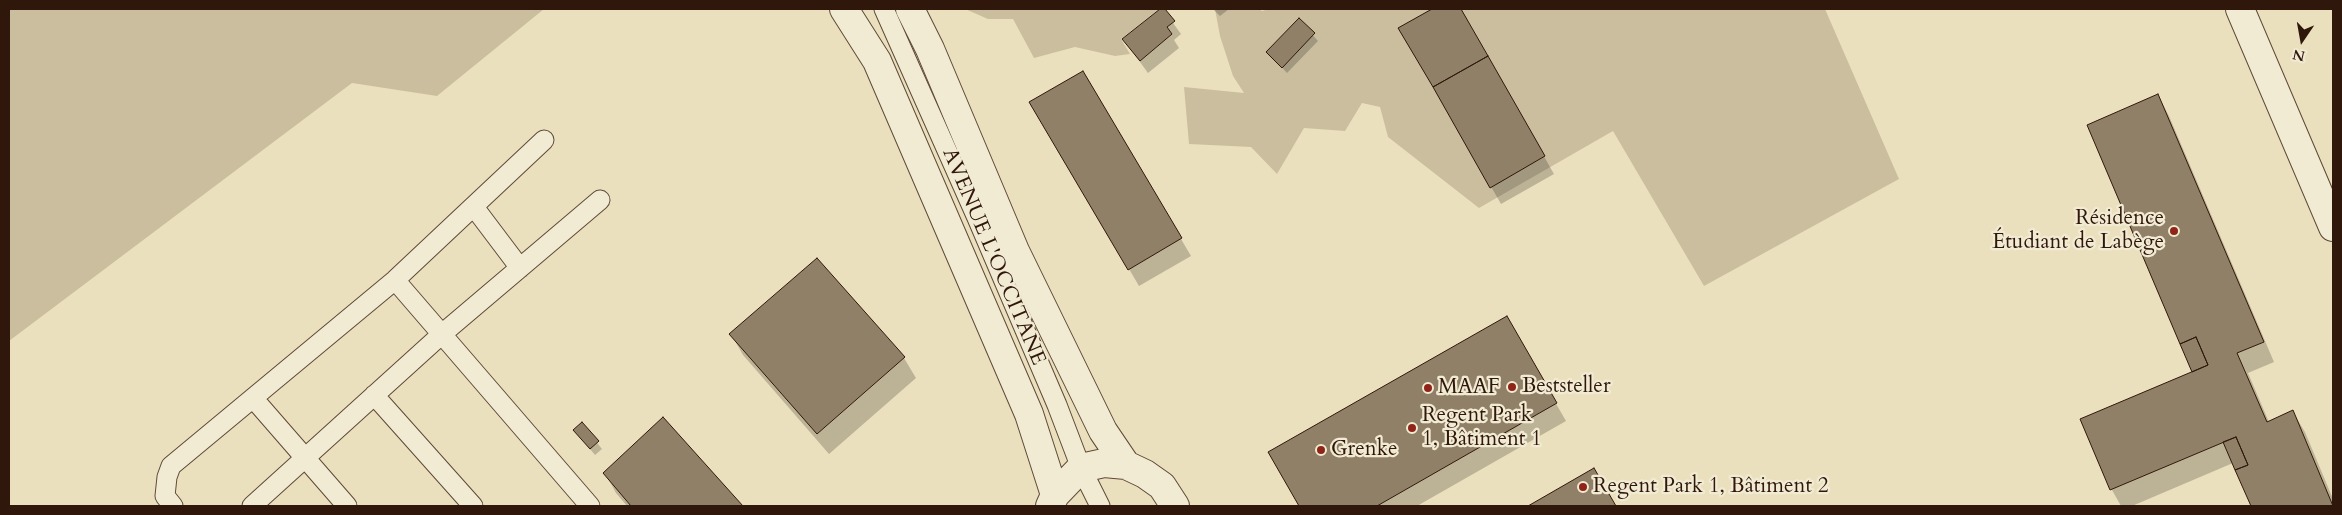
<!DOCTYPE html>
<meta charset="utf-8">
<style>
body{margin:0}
#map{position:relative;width:2342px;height:515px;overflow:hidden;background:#ebe0bd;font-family:Cardo,serif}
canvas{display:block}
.frame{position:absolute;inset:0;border:10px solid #30170b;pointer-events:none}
.north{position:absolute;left:2277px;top:15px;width:50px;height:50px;-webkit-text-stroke:4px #f2ebd4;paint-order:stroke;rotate:192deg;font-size:14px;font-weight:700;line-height:20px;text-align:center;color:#30170b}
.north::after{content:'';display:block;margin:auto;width:18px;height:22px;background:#30170b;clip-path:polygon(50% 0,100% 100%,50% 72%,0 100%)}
</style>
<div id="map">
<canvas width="2342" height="515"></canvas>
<div class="frame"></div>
<div class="north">N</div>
</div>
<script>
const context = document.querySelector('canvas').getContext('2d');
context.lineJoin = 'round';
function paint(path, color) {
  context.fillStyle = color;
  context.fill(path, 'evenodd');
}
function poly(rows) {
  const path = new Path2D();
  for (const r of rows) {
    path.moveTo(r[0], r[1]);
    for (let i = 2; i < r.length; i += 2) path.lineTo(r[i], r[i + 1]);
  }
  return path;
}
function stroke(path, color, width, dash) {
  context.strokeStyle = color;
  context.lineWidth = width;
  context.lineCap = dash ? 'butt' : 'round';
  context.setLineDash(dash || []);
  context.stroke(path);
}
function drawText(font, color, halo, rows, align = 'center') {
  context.font = font + ' Cardo,serif';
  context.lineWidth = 4.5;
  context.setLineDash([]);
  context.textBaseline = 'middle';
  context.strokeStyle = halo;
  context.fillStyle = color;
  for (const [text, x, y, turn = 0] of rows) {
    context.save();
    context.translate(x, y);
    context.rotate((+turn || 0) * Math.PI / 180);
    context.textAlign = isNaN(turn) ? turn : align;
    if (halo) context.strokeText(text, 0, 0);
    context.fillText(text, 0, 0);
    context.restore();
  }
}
paint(poly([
 [9,9,544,9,437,96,352,83,9,341],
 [965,9,1159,9,1121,39,1130,54,1115,56,1075,47,1034,58,1013,19,988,19],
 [1215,9,1259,9,1262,11,1269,9,1825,9,1899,179,1704,286,1613,131,1479,208,1388,137,1380,107,1362,103,1345,131,1304,128,1277,174,1251,147,1189,144,1184,87,1244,93,1233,76,1220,36]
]), '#cbbe9f');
paint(poly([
 [1163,9,1181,34,1174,40,1179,48,1148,73,1124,40],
 [1213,9,1229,9,1220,16],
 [1434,9,1460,9,1554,174,1501,204,1400,28],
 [1299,20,1318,41,1287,73,1268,52],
 [1083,72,1191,256,1139,286,1031,102],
 [2158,95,2169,116,2274,362,2248,373,2269,422,2293,412,2305,432,2333,499,2333,506,2252,506,2233,463,2132,506,2121,506,2112,490,2082,420,2194,373],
 [817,260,904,358,916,378,829,454,743,355,731,334],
 [1506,317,1566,421,1417,506,1301,506,1270,453],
 [663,418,742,506,627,506,616,493,605,473],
 [582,424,602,449,595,455,574,430],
 [1594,470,1615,506,1530,506]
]), '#0003');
const building = poly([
 [1160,9,1165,9,1175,21,1167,27,1172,34,1140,61,1122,39,1160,9],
 [1432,9,1461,9,1488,56,1433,87,1398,28,1432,9],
 [1299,18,1315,33,1282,68,1266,52,1299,18],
 [1488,56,1545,156,1490,188,1433,87,1488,56],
 [1083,71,1182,238,1128,270,1029,102,1083,71],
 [2158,94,2264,342,2237,353,2267,422,2293,410,2333,506,2251,506,2235,470,2248,465,2236,437,2110,490,2080,419,2208,365,2196,337,2180,344,2087,125,2158,94],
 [817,258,905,357,817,434,729,334,817,258],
 [1507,316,1557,403,1377,506,1299,506,1268,452,1507,316],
 [2196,337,2208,365,2192,372,2180,344,2196,337],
 [663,417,743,506,631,506,603,473,663,417],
 [582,422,599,441,590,449,573,430,582,422],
 [2236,437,2248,465,2235,470,2223,442,2236,437],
 [1594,468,1616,506,1528,506,1594,468]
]);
paint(building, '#918068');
stroke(building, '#30170b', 1);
const lane = poly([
 [884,9,977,218,1057,405,1081,468,1100,506],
 [474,207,520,268],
 [395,280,590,506],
 [374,395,473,506],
 [253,398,347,506],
 [173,506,165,496,167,477,171,466,395,280,544,140],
 [252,506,442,334,600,200]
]);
const street = poly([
 [844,9,877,61,1029,414,1055,495],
 [910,9,930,49,1015,251,1103,431,1126,465],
 [2240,9,2333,227],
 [1050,506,1055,495,1081,468,1104,463,1126,465,1145,474,1162,486,1175,506]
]);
stroke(lane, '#5f4938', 21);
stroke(street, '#5f4938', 30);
stroke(lane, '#f2ebd4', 19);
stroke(street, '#f2ebd4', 28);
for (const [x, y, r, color] of [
 [2174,231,5,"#8f2418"],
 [1512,387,5,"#8f2418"],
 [1428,388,5,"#8f2418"],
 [1412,428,5,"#8f2418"],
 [1321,450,5,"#8f2418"],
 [1583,487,5,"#8f2418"]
]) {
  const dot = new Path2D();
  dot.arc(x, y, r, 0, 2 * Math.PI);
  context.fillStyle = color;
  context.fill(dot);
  stroke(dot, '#f2ebd4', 2);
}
drawText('21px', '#30170b', '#f2ebd4', [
 ["Résidence",2164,219,"right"],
 ["Étudiant de Labège",2164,243,"right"],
 ["Beststeller",1522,387],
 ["MAAF",1438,388],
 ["Regent Park",1422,416],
 ["1, Bâtiment 1",1422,440],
 ["Grenke",1331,450],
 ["Regent Park 1, Bâtiment 2",1593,487]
], 'left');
drawText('21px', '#30170b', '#f2ebd4', [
 ["AVENUE L'OCCITANE",993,257,67]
]);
</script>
